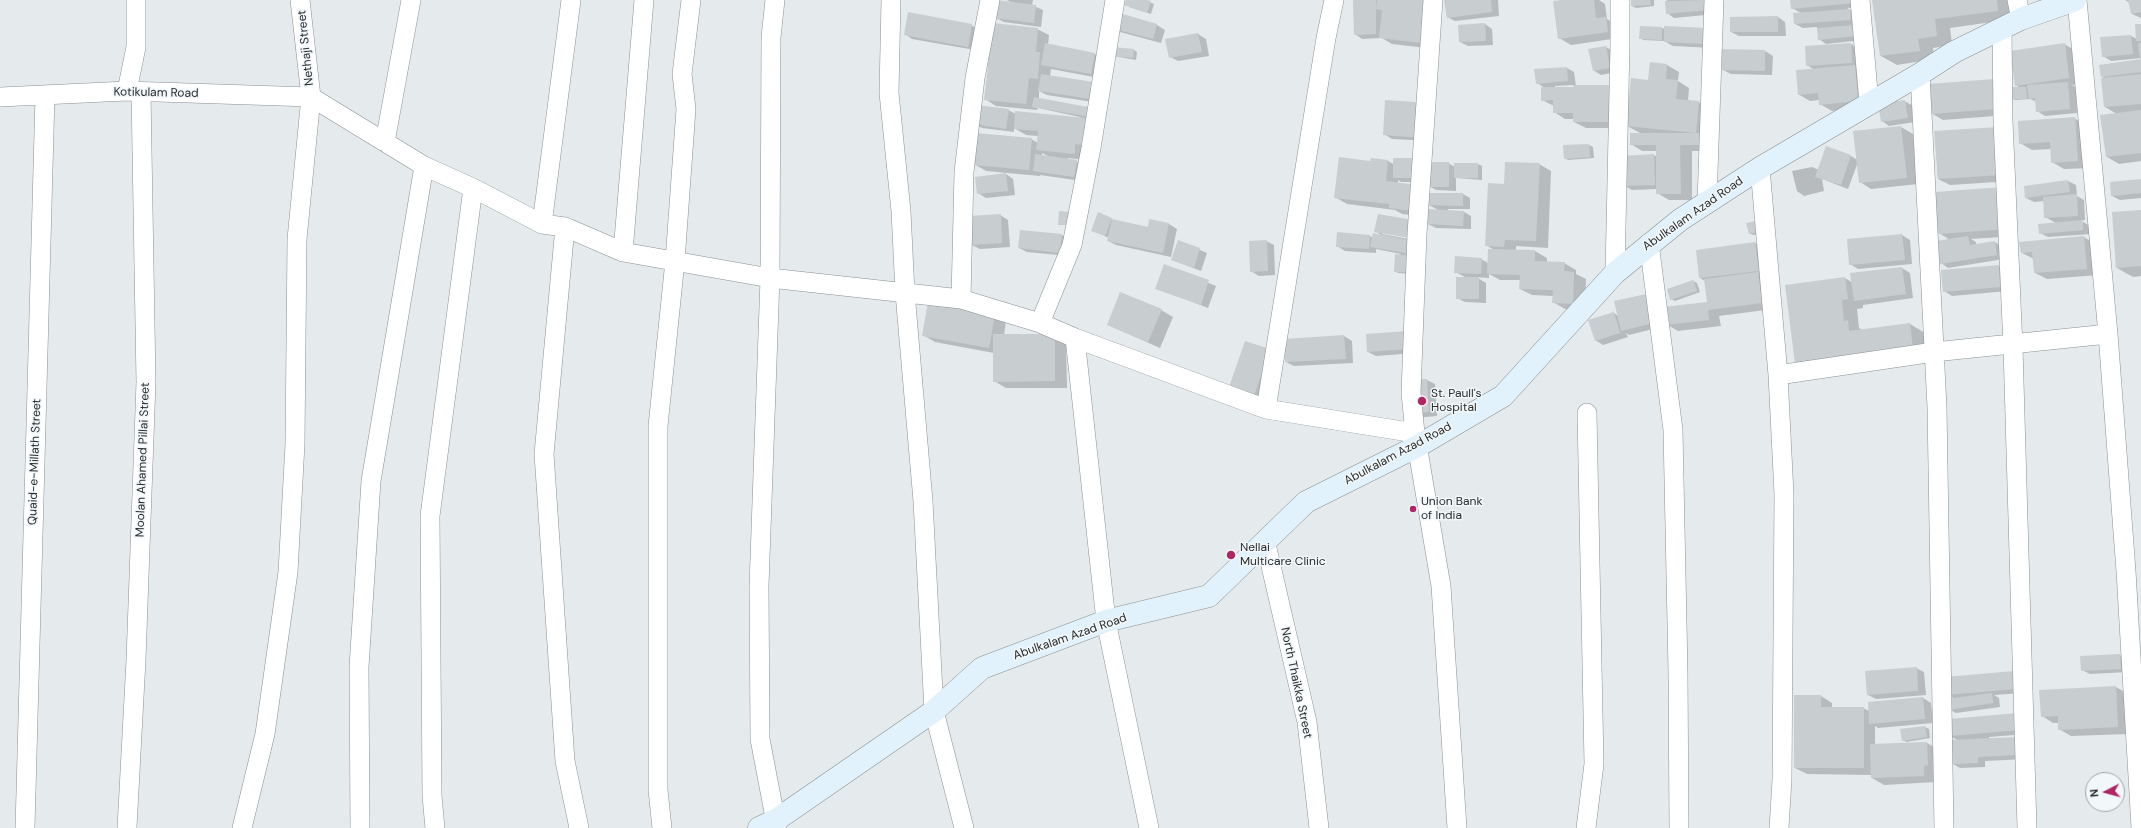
<!DOCTYPE html>
<style>
body{margin:0}
#map{position:relative;width:2141px;height:828px;overflow:hidden;background:#e5eaed;font-family:"DM Sans",sans-serif}
canvas{display:block}
.north{position:absolute;left:2085px;top:772px;width:40px;height:40px;box-sizing:border-box;background:#f2f7fa;border:1px solid #a2a5a8;border-radius:50%;rotate:264deg;font-size:11px;font-weight:700;line-height:16px;text-align:center;color:#292b2c}
.north::after{content:'';display:block;margin:auto;width:14px;height:18px;background:#b02665;clip-path:polygon(50% 0,100% 100%,50% 72%,0 100%)}
</style>
<div id="map">
<canvas width="2141" height="828"></canvas>
<div class="north">N</div>
</div>
<script>
const context = document.querySelector('canvas').getContext('2d');
context.lineJoin = 'round';
function paint(path, color) {
  context.fillStyle = color;
  context.fill(path, 'evenodd');
}
function poly(rows) {
  const path = new Path2D();
  for (const r of rows) {
    path.moveTo(r[0], r[1]);
    for (let i = 2; i < r.length; i += 2) path.lineTo(r[i], r[i + 1]);
  }
  return path;
}
function stroke(path, color, width, dash) {
  context.strokeStyle = color;
  context.lineWidth = width;
  context.lineCap = dash ? 'butt' : 'round';
  context.setLineDash(dash || []);
  context.stroke(path);
}
function drawText(font, color, halo, rows, align = 'center') {
  context.font = font + ' "DM Sans",sans-serif';
  context.lineWidth = 3;
  context.setLineDash([]);
  context.textBaseline = 'middle';
  context.strokeStyle = halo;
  context.fillStyle = color;
  for (const [text, x, y, turn = 0] of rows) {
    context.save();
    context.translate(x, y);
    context.rotate((+turn || 0) * Math.PI / 180);
    context.textAlign = isNaN(turn) ? turn : align;
    if (halo) context.strokeText(text, 0, 0);
    context.fillText(text, 0, 0);
    context.restore();
  }
}
paint(poly([
 [1007,0,1033,0,1032,5,1043,10,1041,27,1004,22,996,18,1012,3],
 [1127,0,1144,0,1154,4,1151,14,1129,7],
 [1354,0,1440,0,1435,49,1392,44,1382,38,1362,39,1355,34],
 [1445,0,1498,0,1499,16,1455,21,1447,17],
 [1569,0,1599,0,1605,4,1607,19,1617,25,1619,38,1571,45,1559,38],
 [1632,0,1654,0,1654,6,1636,8,1632,6],
 [1666,0,1709,0,1716,14,1674,18,1667,13,1669,2],
 [1791,0,1861,0,1861,7,1847,8,1858,14,1863,40,1826,44,1819,39,1817,27,1803,28,1795,24,1801,13,1792,8],
 [1873,0,2011,0,2013,19,1950,28,1952,45,1933,48,1935,59,1897,65,1881,56],
 [2125,0,2141,0,2141,18,2132,14,2130,3],
 [1116,14,1157,25,1165,30,1161,43,1120,32,1112,27],
 [1778,17,1785,22,1786,36,1739,36,1731,32],
 [1485,24,1492,29,1493,45,1468,46,1460,42],
 [971,25,979,30,975,50,912,39,905,34],
 [2141,25,2141,58,2111,61,2103,56,2131,36,2137,39],
 [1641,27,1662,28,1713,48,1673,46,1664,41,1643,40,1640,38],
 [1037,29,1049,35,1048,45,1095,54,1103,58,1099,78,1051,69,1050,77,1099,103,1047,95,1039,91,1039,99,1088,108,1095,112,1094,120,1083,118,1097,126,1086,160,1068,158,1068,160,1076,161,1084,166,1082,181,1040,175,1040,176,986,171,974,164,1031,139,1038,143,1038,136,1026,135,1014,128,1014,132,982,128,975,124,1008,110,1016,114,1080,119,1080,117,1038,108,1037,110,996,106,985,99],
 [1042,153,1050,157,1042,156],
 [1198,34,1206,39,1209,56,1178,61,1170,57],
 [1851,44,1858,48,1869,107,1832,111,1820,104,1820,100,1810,101,1798,94,1813,69,1807,65],
 [2064,44,2076,51,2081,84,2072,85,2076,87,2077,113,2045,116,2037,111,2037,102,2030,99,2015,100,2011,98,2020,88,2016,85],
 [1606,47,1613,51,1617,72,1601,75,1593,70],
 [1134,50,1137,52,1136,60,1113,56],
 [1723,50,1765,51,1773,56,1772,75,1731,74,1723,70],
 [2141,60,2141,161,2119,164,2107,157,2117,114,2105,107,2106,79,2102,77],
 [1667,65,1679,72,1678,81,1689,88,1688,101,1698,102,1710,108,1713,151,1692,151,1692,200,1669,200,1657,193,1657,189,1632,190,1625,186,1654,155,1657,157,1657,151,1642,151,1631,144,1642,134,1627,126,1649,81],
 [1567,68,1574,72,1576,86,1623,128,1586,128,1574,122,1574,119,1565,119,1554,112,1554,106,1542,100,1545,88,1537,83],
 [1574,85,1574,88,1555,88,1555,86],
 [1993,80,2008,115,1943,120,1931,113],
 [1386,101,1416,103,1424,107,1430,141,1392,139,1384,134],
 [1904,101,1912,105,1915,122,1889,126,1882,121],
 [2074,118,2086,125,2089,168,2064,169,2052,162,2052,149,2032,150,2020,143],
 [1901,127,1913,134,1918,184,1871,189,1860,182,1858,162,1848,189,1822,179,1824,191,1804,196,1797,191,1792,171,1812,167,1819,170,1851,156,1857,160],
 [1935,132,2013,181,1950,185,1938,179],
 [1589,145,1593,147,1594,158,1568,160,1565,158,1564,146],
 [1372,159,1388,161,1424,182,1401,182,1398,180,1398,184,1429,193,1463,194,1470,198,1470,209,1448,209,1448,211,1464,212,1471,216,1471,229,1436,228,1428,224,1440,211,1427,204,1426,217,1402,214,1395,210,1347,204,1335,197,1371,162],
 [1448,163,1455,167,1478,164,1482,166,1482,180,1456,178,1456,191,1436,190,1429,186],
 [1539,164,1551,171,1548,248,1516,246,1516,250,1535,251,1547,258,1547,262,1564,263,1576,270,1576,274,1586,279,1585,310,1565,309,1553,302,1553,296,1532,295,1520,289,1521,280,1500,280,1489,274,1489,278,1476,277,1486,283,1486,303,1465,302,1457,298,1467,278,1455,272,1481,259,1488,263,1494,250,1486,245,1505,185],
 [1006,174,1013,179,1015,195,986,198,978,193],
 [2141,180,2141,198,2120,200,2112,196],
 [2068,181,2076,185,2077,196,2084,200,2085,220,2080,220,2090,226,2091,234,2048,237,2040,233,2056,223,2045,217,2044,201,2034,202,2026,198,2025,187],
 [1936,192,2017,236,1971,239,1976,242,1976,245,1995,242,2002,247,2004,259,1948,268,1941,263,1950,240,1939,233],
 [2141,211,2141,276,2133,277,2117,268],
 [1099,214,1115,221,1148,228,1150,220,1169,224,1177,229,1171,257,1116,245,1108,241,1109,238,1096,232],
 [1000,215,1008,220,1010,247,980,249,972,245],
 [1378,215,1412,221,1420,226,1417,242,1411,241,1420,246,1418,258,1416,257,1415,274,1398,273,1395,271,1396,256,1401,254,1376,249,1376,253,1345,251,1337,246,1338,233,1370,236,1373,238,1374,234,1383,236,1375,231],
 [1382,232,1415,238,1414,240,1382,234],
 [1760,221,1766,232,1753,235,1749,233],
 [1021,231,1062,235,1070,240,1068,256,1027,252,1019,248],
 [1902,235,1910,240,1912,264,1858,269,1850,264],
 [2084,237,2095,244,2098,275,2047,279,2035,273,2034,259,2022,253],
 [1179,241,1207,253,1201,271,1172,260],
 [1266,241,1274,245,1275,275,1259,276,1251,271],
 [1755,243,1767,250,1773,309,1719,316,1721,326,1678,331,1666,324,1708,303,1705,281,1700,278],
 [1164,265,1216,286,1208,308,1156,288],
 [1998,266,2006,271,2008,291,1952,296,1944,291],
 [1902,268,1910,273,1913,298,1863,305,1863,308,1857,309,1859,328,1863,330,1910,324,1925,333,1928,357,1812,373,1845,278,1853,283,1852,274],
 [1693,281,1697,283,1700,292,1675,301,1671,299],
 [929,303,1006,321,1004,335,1054,335,1066,341,1067,388,1006,388,994,381,994,353,935,342,923,335],
 [1161,310,1173,317,1160,348,1108,325],
 [1614,313,1618,316,1665,326,1629,335,1626,333,1628,337,1603,345,1595,340],
 [1367,335,1416,353,1376,356,1368,352],
 [1344,336,1352,341,1353,363,1294,366,1286,362,1285,340],
 [1277,355,1262,399,1238,391],
 [1427,380,1435,384,1437,416,1414,418],
 [2120,655,2127,660,2128,672,2090,674,2082,670],
 [1916,668,1924,672,1926,695,1876,699,1868,695],
 [2014,672,2023,693,1994,695,1999,698,2000,707,1956,713,1949,709,1955,699,1947,694],
 [2116,687,2128,694,2129,734,2071,736,2059,729,2059,723,2053,723,2042,716],
 [1821,696,1832,703,1832,708,1863,708,1869,711,1869,703,1923,698,1931,703,1933,723,1878,728,1875,726,1875,745,1927,743,1938,749,1936,782,1884,785,1872,778,1872,775,1807,774,1795,768],
 [2018,714,2027,734,1989,737,1989,739,2026,759,1985,761,1985,767,1960,768,1953,764,1959,741,1950,736],
 [1925,727,1929,729,1930,738,1906,742,1903,740]
]), '#0003');
paint(poly([
 [997,0,1036,5,1034,23,995,18],
 [1126,0,1147,0,1151,1,1147,13,1124,5],
 [1353,0,1376,0,1376,34,1354,35],
 [1377,0,1428,0,1423,43,1379,38,1382,10,1376,9],
 [1444,0,1491,0,1492,12,1447,18],
 [1562,0,1594,0,1596,18,1606,17,1608,32,1558,39,1553,1],
 [1631,0,1650,0,1651,5,1631,6],
 [1708,0,1708,10,1666,14,1665,1],
 [1790,0,1854,0,1854,3,1791,9],
 [1872,0,1997,0,1998,11,1935,19,1937,36,1918,39,1920,51,1880,56],
 [2128,0,2141,0,2141,12,2131,14],
 [1850,9,1851,20,1794,24,1793,13],
 [908,12,972,24,968,47,904,35],
 [1116,12,1157,24,1153,39,1111,28],
 [1778,16,1778,32,1730,32,1730,17],
 [993,23,1038,28,1036,52,1040,52,1038,79,1029,78,1026,104,984,100],
 [1485,23,1486,41,1459,42,1458,25],
 [2135,24,2141,24,2141,41,2136,41],
 [1855,25,1856,36,1818,40,1817,28],
 [1640,26,1662,27,1662,40,1639,39],
 [1664,26,1707,28,1706,44,1664,42],
 [1198,33,1202,52,1169,58,1165,39],
 [2131,35,2133,54,2102,57,2100,37],
 [1045,43,1095,53,1091,74,1041,65],
 [1851,43,1852,63,1806,66,1805,46],
 [2065,43,2069,78,2015,86,2010,51],
 [2138,43,2141,43,2141,59,2140,59],
 [1606,46,1610,68,1593,71,1588,49],
 [1113,47,1134,49,1133,58,1112,56],
 [1722,49,1765,50,1765,71,1722,70],
 [2141,59,2141,72,2101,77,2099,65],
 [1650,62,1667,64,1666,79,1678,80,1676,99,1699,101,1696,133,1626,126,1631,78,1648,80],
 [1855,65,1858,101,1819,105,1818,93,1798,95,1796,70],
 [1567,67,1568,81,1536,84,1534,69],
 [1041,74,1094,82,1091,99,1038,91],
 [2141,74,2141,104,2104,107,2101,78],
 [1994,79,1996,109,1930,114,1928,84],
 [2068,82,2070,109,2036,112,2035,98,2029,99,2027,85],
 [1573,85,1612,85,1612,122,1573,122,1573,113,1553,113,1553,100,1541,101,1541,87,1573,87],
 [2010,87,2026,87,2027,99,2010,99],
 [1034,97,1088,107,1086,116,1032,107],
 [1385,100,1416,102,1416,110,1425,110,1423,138,1383,135],
 [1905,100,1908,118,1881,122,1878,103],
 [976,105,1009,109,1006,129,974,124],
 [2141,110,2141,153,2106,157,2100,115],
 [1015,111,1086,118,1084,145,1075,144,1075,154,1036,150,1038,131,1014,129],
 [2075,117,2078,161,2051,163,2050,142,2019,144,2018,121],
 [1901,126,1907,178,1859,183,1853,131],
 [1998,127,2001,175,1938,179,1934,131],
 [976,133,1032,138,1029,170,973,165],
 [1630,133,1701,133,1701,145,1680,145,1681,194,1656,194,1656,145,1630,145],
 [1589,144,1590,157,1564,159,1563,145],
 [1826,146,1851,155,1841,185,1815,177],
 [1035,154,1077,160,1074,177,1033,171],
 [1654,154,1655,185,1624,186,1622,156],
 [1339,157,1370,161,1371,158,1388,160,1386,181,1417,185,1414,211,1389,208,1389,204,1334,198],
 [1393,158,1417,158,1416,178,1393,178],
 [1428,162,1449,162,1449,187,1428,187],
 [1505,162,1540,163,1536,241,1505,240,1504,247,1485,246,1488,183,1504,184],
 [1454,163,1478,163,1478,178,1454,178],
 [1006,173,1008,191,977,194,975,177],
 [2141,179,2141,193,2111,196,2110,182],
 [2068,180,2070,192,2025,198,2024,186],
 [2003,187,2006,229,1938,234,1935,192],
 [1428,193,1463,193,1463,206,1428,205],
 [2077,194,2078,216,2044,218,2043,197],
 [1428,209,1464,211,1463,226,1427,224],
 [2141,210,2141,266,2116,268,2112,212],
 [1059,211,1070,212,1069,225,1058,225],
 [1098,212,1112,218,1105,236,1091,231],
 [1001,214,1002,243,971,245,969,216],
 [1378,214,1413,220,1410,238,1374,232],
 [1112,219,1148,227,1149,219,1169,223,1163,253,1107,241],
 [1761,220,1763,231,1749,234,1746,223],
 [2083,220,2083,230,2039,234,2038,224],
 [1020,230,1062,234,1060,253,1018,248],
 [1337,232,1370,235,1369,249,1336,247],
 [1373,233,1413,241,1411,254,1370,247],
 [1902,234,1905,260,1849,265,1847,239],
 [1968,236,1970,245,1995,241,1997,255,1940,264,1936,241],
 [2084,236,2087,269,2034,273,2032,252,2021,253,2019,242],
 [1178,240,1200,248,1194,268,1171,260],
 [1267,240,1268,271,1250,272,1249,241],
 [1755,242,1759,271,1699,278,1696,250],
 [1488,249,1535,250,1535,261,1565,262,1564,271,1574,272,1573,304,1552,303,1553,290,1519,289,1520,275,1487,274],
 [1395,254,1412,256,1412,272,1394,272],
 [1455,256,1482,258,1481,274,1454,273],
 [1164,264,1209,280,1201,305,1155,289],
 [1999,265,2000,287,1943,292,1941,270],
 [1902,267,1906,294,1854,301,1850,273],
 [1758,272,1762,303,1708,310,1709,320,1666,325,1663,307,1707,302,1704,279],
 [1456,277,1479,277,1479,299,1456,299],
 [1845,277,1848,299,1842,300,1844,321,1848,320,1849,331,1910,323,1913,349,1795,364,1785,285],
 [1693,280,1697,291,1670,300,1667,289],
 [1120,292,1162,309,1148,342,1107,325],
 [1651,293,1658,322,1621,331,1614,301],
 [928,302,995,314,989,348,922,336],
 [1614,312,1620,333,1595,341,1588,320],
 [1408,331,1409,349,1367,352,1366,334],
 [993,334,1055,334,1055,381,993,382],
 [1344,335,1346,359,1285,362,1284,339],
 [1245,341,1270,349,1254,396,1229,387],
 [1427,379,1429,412,1405,414,1403,380],
 [2120,654,2121,669,2081,671,2080,656],
 [1917,667,1918,691,1867,695,1865,671],
 [2014,671,2015,689,1946,695,1945,677],
 [2116,686,2118,727,2058,730,2058,716,2041,717,2039,690],
 [1992,693,1993,703,1948,710,1946,699],
 [1794,695,1821,695,1821,707,1864,707,1864,768,1794,768],
 [1923,697,1925,719,1869,724,1868,702],
 [2018,713,2020,730,1949,736,1948,719],
 [1925,726,1927,737,1902,741,1900,729],
 [2017,737,2018,755,1978,757,1978,763,1952,764,1950,740],
 [1927,742,1928,765,1924,766,1924,776,1871,778,1870,744]
]), '#c8cdd0');
const street = poly([
 [775,0,771,37,770,278,759,586,760,739,777,828],
 [891,0,889,93,901,211,905,293,923,501,934,711,964,828],
 [1433,0,1417,234,1411,393,1415,433,1441,586,1457,828],
 [1860,0,1869,103],
 [2017,0,2021,19],
 [2077,0,2108,334,2126,571,2141,828],
 [2002,28,2003,121,2013,347,2027,828],
 [1920,74,1937,407,1944,828],
 [127,91,136,47,136,0],
 [0,97,127,91,311,97],
 [311,97,424,166,473,188,542,224,565,227,623,252,770,278,961,299,964,172,975,78,990,0],
 [385,142,411,0],
 [1760,168,1778,375,1784,494,1782,780,1779,828],
 [1707,202,1714,0],
 [542,224,571,0],
 [565,227,544,454,565,761,579,828],
 [1649,243,1673,430,1678,672,1679,828],
 [623,252,644,0],
 [1615,273,1620,44,1620,0],
 [961,299,1040,323,1072,245,1091,148,1115,0],
 [1040,323,1075,338,1266,409,1415,433],
 [1075,338,1106,621,1149,828],
 [1778,375,1934,352,2108,334],
 [1266,409,1326,38,1334,0],
 [1265,540,1307,722,1319,828],
 [25,828,45,95],
 [127,828,136,660,146,382,141,92],
 [242,828,265,734,288,572,295,444,297,239,311,97,300,0],
 [360,828,359,667,371,481,424,166],
 [435,828,432,796,430,516,473,188],
 [662,828,658,790,658,426,675,261,686,109,682,74,691,0],
 [1586,828,1594,764,1587,413]
]);
const secondary = poly([
 [759,828,776,820,934,711,982,668,1106,621,1209,596,1306,502,1418,446,1503,396,1615,273,1680,220,1760,168,1920,74,1954,52,2021,19,2075,0]
]);
stroke(street, '#8b9092', 20);
stroke(secondary, '#8b9092', 23);
stroke(street, '#fff', 19);
stroke(secondary, '#e1f2fc', 22);
for (const [x, y, r, color] of [
 [1422,401,5,"#b02665"],
 [1413,509,4,"#b02665"],
 [1231,555,5,"#b02665"]
]) {
  const dot = new Path2D();
  dot.arc(x, y, r, 0, 2 * Math.PI);
  context.fillStyle = color;
  context.fill(dot);
  stroke(dot, '#f2f7fa', 1.5);
}
drawText('12px', '#292b2c', '#f2f7fa', [
 ["Nethaji Street",306,48,-96],
 ["Kotikulam Road",156,93,1],
 ["Abulkalam Azad Road",1693,214,-35],
 ["Abulkalam Azad Road",1398,454,-28],
 ["Moolan Ahamed Pillai Street",143,460,-88],
 ["Quaid-e-Millath Street",35,462,-88],
 ["Abulkalam Azad Road",1070,637,-19],
 ["North Thaikka Street",1296,683,78]
]);
drawText('12px', '#292b2c', '#f2f7fa', [
 ["St. Paull's",1431,394],
 ["Hospital",1431,408],
 ["Union Bank",1421,502],
 ["of India",1421,516],
 ["Nellai",1240,548],
 ["Multicare Clinic",1240,562]
], 'left');
</script>
